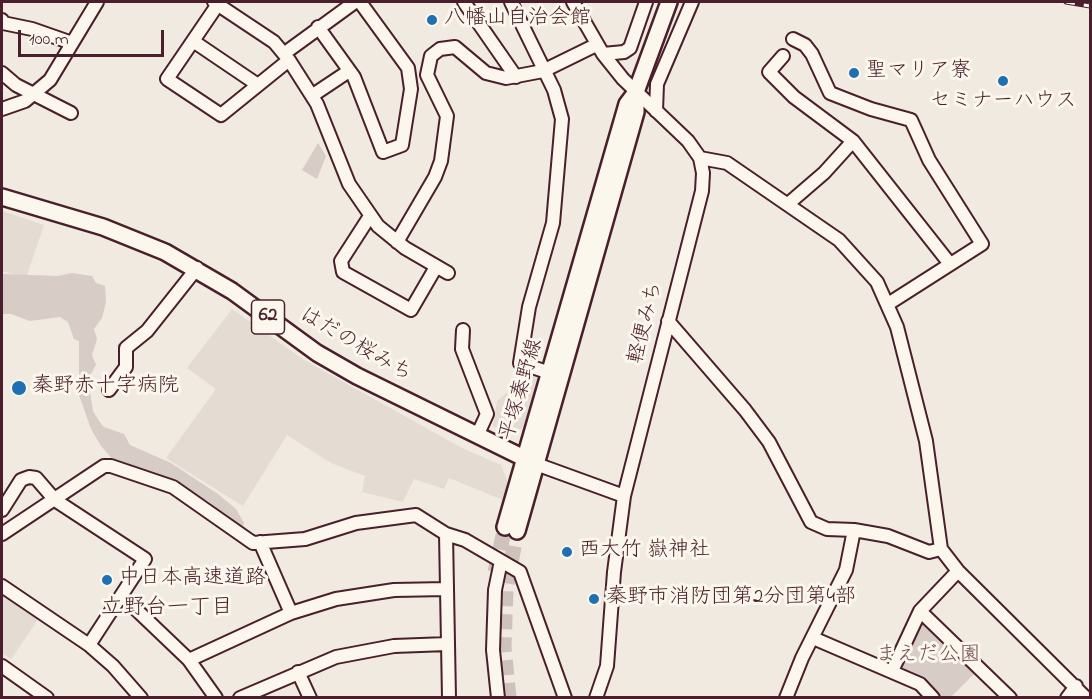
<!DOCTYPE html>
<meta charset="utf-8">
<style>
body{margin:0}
#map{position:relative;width:1092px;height:699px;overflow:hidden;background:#f0eae0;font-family:"Indie Flower",sans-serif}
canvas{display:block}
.frame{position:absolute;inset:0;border:3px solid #4a1f2b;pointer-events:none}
.scale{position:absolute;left:18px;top:30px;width:146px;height:27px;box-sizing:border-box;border:3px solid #4a1f2b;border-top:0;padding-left:8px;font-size:18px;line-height:21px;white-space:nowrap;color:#4a1f2b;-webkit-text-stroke:4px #fbf7ec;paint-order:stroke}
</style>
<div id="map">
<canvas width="1092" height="699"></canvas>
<div class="frame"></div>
<div class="scale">100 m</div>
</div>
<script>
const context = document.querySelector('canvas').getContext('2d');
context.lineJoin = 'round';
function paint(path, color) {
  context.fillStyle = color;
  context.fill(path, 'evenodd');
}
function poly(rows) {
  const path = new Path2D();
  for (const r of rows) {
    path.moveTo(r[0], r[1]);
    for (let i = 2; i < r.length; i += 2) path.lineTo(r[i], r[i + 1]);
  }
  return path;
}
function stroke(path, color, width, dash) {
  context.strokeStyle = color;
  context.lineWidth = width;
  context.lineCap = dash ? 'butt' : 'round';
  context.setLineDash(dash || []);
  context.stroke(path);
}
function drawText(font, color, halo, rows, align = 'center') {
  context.font = font + ' "Indie Flower","Klee One",sans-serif';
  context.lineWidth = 6;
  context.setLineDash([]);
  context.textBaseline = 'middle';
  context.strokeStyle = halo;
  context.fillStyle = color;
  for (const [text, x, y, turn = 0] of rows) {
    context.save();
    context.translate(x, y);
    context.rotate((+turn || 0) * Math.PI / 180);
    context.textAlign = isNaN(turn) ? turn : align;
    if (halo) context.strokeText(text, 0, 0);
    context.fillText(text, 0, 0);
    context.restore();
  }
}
paint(poly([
 [2,211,44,225,26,278,2,271],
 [232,309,304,360,462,448,501,465,508,483,503,500,449,478,444,489,414,479,403,502,362,492,365,476,331,463,287,435,243,506,166,458,216,389,187,368],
 [519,369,540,375,525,427,510,434,493,426,497,401,514,386],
 [2,592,39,618,11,659,2,653]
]), '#e4dbd2');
paint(poly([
 [318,143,326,156,317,179,302,170],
 [72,273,92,276,96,283,105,286,106,302,102,318,94,329,97,339,92,355,96,365,88,379,93,411,99,421,104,427,124,434,130,445,171,463,218,494,236,509,244,523,242,530,208,501,157,477,114,461,101,446,91,429,79,395,79,341,74,339,68,322,60,317,30,321,11,314,2,314,2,274,58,276],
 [924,619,976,672,951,697,938,697,900,671,898,667,919,620]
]), '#d8ccc6');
stroke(poly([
 [495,572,505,527],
 [509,698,504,647,506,589,517,531]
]), '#cfc1bc', 15, [15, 8]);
const minor = poly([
 [214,2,274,42,289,60,317,104,349,184,378,226,405,248,448,273],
 [464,2,516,77],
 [511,2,554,90,562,119,553,223,529,307,520,363,556,375],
 [573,2,603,54,623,79,688,141,700,158,703,173,702,191,624,496,614,572,607,666,596,698],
 [214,10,167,79,221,115,289,60],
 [2,20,3,23,32,29,72,43],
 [318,27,354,77,383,152,402,145,411,89,408,68,360,2],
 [793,39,805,45,812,54,830,93,871,109,911,120,929,160,982,244,888,304],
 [193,41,258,85],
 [289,50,355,2],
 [603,54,624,52,630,48,646,2],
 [783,56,769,72,794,97,853,141,950,264],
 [2,73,16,85,71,113],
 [313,95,349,71],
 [2,109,25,101,50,80,97,2],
 [656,111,657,84,692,2],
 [700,158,727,163,839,240,877,282,897,327,926,441,941,549,958,571,1086,698],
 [788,204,824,173,853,141],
 [370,216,341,261,343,272,411,310,436,267],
 [397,242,435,177,441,161,447,116,427,75,431,56,440,49,455,47,486,73,506,78,543,71,596,45],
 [668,321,745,410,769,442,811,522,827,529,854,530,888,536,929,552,941,549],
 [463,330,462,349,487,414,477,436],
 [109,390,126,367,126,348,147,331,197,268],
 [536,464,624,496],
 [2,510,21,480,29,477,36,478,55,500,145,559,89,645],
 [2,534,104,466,111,466,173,487,253,543,305,539,356,523,416,515,446,534,465,540,520,572,565,698],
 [446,534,449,698],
 [260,542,291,613],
 [2,586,89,645,113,666,141,698],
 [122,596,189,660,216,698],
 [920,611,1010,698],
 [813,638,920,684,933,698],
 [189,660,291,613,336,599,394,590,446,589],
 [2,666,47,698],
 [892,671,920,611,958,571],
 [298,672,310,698],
 [240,698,336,657,394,646,447,644],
 [498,698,493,650,495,590,501,561],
 [786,698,802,658,846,570,854,530],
 [1067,698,1076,686]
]);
const major = poly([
 [2,197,103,227,165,252,232,291,317,353,357,376,536,464],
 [505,527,627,104,636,92],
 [517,531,636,112,636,92,669,2]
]);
stroke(minor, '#4a1f2b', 16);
stroke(major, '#4a1f2b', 20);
stroke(minor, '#fbf7ec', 12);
stroke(major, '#fbf7ec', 15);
const rail = poly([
 [1066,2,1090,6]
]);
stroke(rail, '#4a1f2b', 5);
stroke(rail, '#fbf7ec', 3, [9]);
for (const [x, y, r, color] of [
 [432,20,6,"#1f6fb2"],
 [854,73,6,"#1f6fb2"],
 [1003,81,6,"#1f6fb2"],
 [19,388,8,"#1f6fb2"],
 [567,552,6,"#1f6fb2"],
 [107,580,6,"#1f6fb2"],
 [594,599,6,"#1f6fb2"]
]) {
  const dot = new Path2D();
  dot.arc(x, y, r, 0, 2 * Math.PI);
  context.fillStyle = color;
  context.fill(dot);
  stroke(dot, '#fbf7ec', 2);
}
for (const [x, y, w] of [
 [268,317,33]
]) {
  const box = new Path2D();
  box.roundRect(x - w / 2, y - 17, w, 34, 4.5);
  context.fillStyle = '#fbf7ec';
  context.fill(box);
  stroke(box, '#4a1f2b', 1.5);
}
drawText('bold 20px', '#4a1f2b', null, [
 ["62",268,317]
]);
drawText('21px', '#4a1f2b', '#fbf7ec', [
 ["八幡山自治会館",444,20],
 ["聖マリア寮",866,73],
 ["セミナーハウス",1003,103,"center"],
 ["秦野赤十字病院",32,388],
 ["西大竹 嶽神社",579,552],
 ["中日本高速道路",119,580],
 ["秦野市消防団第2分団第4部",606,599]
], 'left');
drawText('21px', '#4a1f2b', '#fbf7ec', [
 ["軽便みち",647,323,-76],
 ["はだの桜みち",355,346,30],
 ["平塚秦野線",523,390,-74]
]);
drawText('21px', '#6e4a52', '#fbf7ec', [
 ["まえだ公園",928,657]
]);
drawText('22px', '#4a1f2b', '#fbf7ec', [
 ["立野台一丁目",167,609]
]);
</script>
